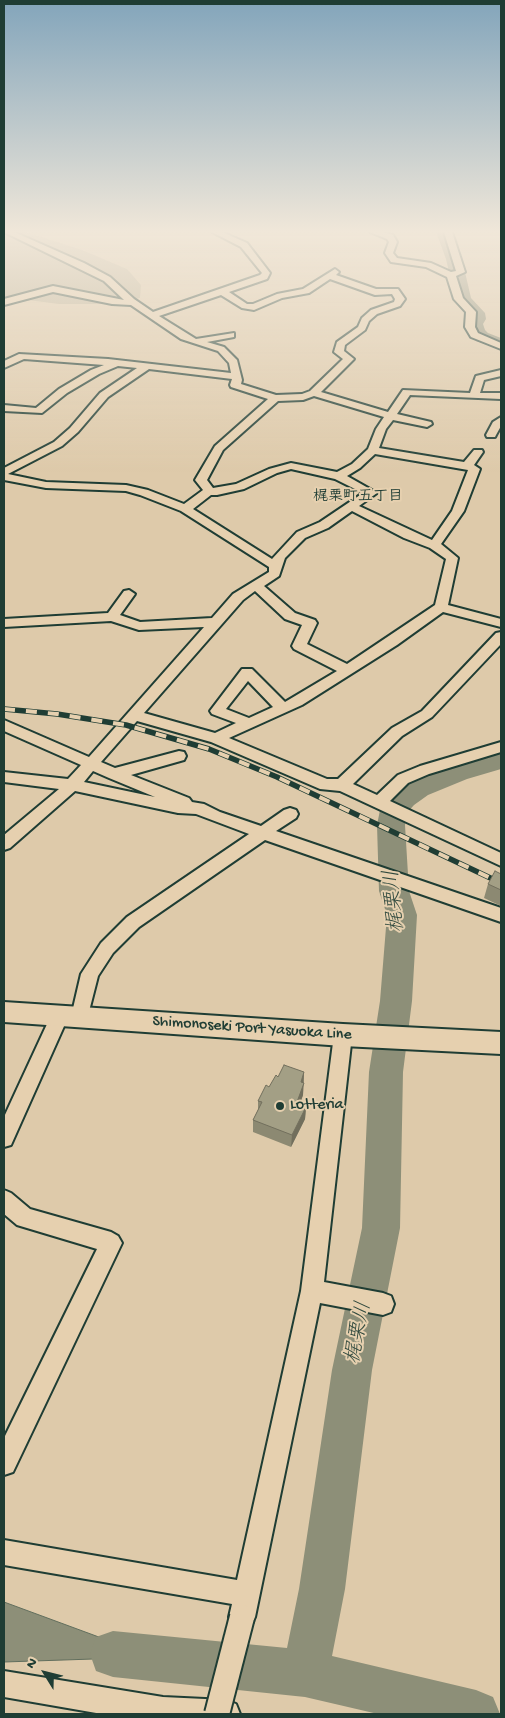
<!DOCTYPE html>
<meta charset="utf-8">
<style>
body{margin:0}
#map{position:relative;width:505px;height:1718px;overflow:hidden;background:#decaaa;font-family:"Gochi Hand",sans-serif}
canvas{display:block}
.frame{position:absolute;inset:0;border:5px solid #1f3d34;pointer-events:none}
.north{position:absolute;left:20px;top:1648px;width:50px;height:50px;-webkit-text-stroke:4px #e6d0af;paint-order:stroke;rotate:306deg;font-size:14px;font-weight:700;line-height:20px;text-align:center;color:#1f3d34}
.north::after{content:'';display:block;margin:auto;width:18px;height:22px;background:#1f3d34;clip-path:polygon(50% 0,100% 100%,50% 72%,0 100%)}
</style>
<div id="map">
<canvas width="505" height="1718"></canvas>
<div class="frame"></div>
<div class="north">N</div>
</div>
<script>
const context = document.querySelector('canvas').getContext('2d');
context.lineJoin = 'round';
function paint(path, color) {
  context.fillStyle = color;
  context.fill(path, 'evenodd');
}
function poly(rows) {
  const path = new Path2D();
  for (const r of rows) {
    path.moveTo(r[0], r[1]);
    for (let i = 2; i < r.length; i += 2) path.lineTo(r[i], r[i + 1]);
  }
  return path;
}
function stroke(path, color, width, dash) {
  context.strokeStyle = color;
  context.lineWidth = width;
  context.lineCap = dash ? 'butt' : 'round';
  context.setLineDash(dash || []);
  context.stroke(path);
}
function drawText(font, color, halo, rows, align = 'center') {
  context.font = font + ' "Gochi Hand","Klee One",sans-serif';
  context.lineWidth = 4;
  context.setLineDash([]);
  context.textBaseline = 'middle';
  context.strokeStyle = halo;
  context.fillStyle = color;
  for (const [text, x, y, turn = 0] of rows) {
    context.save();
    context.translate(x, y);
    context.rotate((+turn || 0) * Math.PI / 180);
    context.textAlign = isNaN(turn) ? turn : align;
    if (halo) context.strokeText(text, 0, 0);
    context.fillText(text, 0, 0);
    context.restore();
  }
}
paint(poly([
 [4,232,26,232,82,250,127,269,141,285,140,298,112,304,59,304,4,297]
]), '#bbb094');
const water = poly([
 [4,1602,153,1657,4,1662,4,1602]
]);
paint(water, '#8d8f78');
stroke(water, '#616e5d', 1);
paint(poly([
 [436,232,450,232,462,259,471,298,485,313,486,319,483,324,485,330,488,333,501,338,501,349,476,341,469,331,467,324,470,319,469,314,455,299,446,259,436,232],
 [501,751,501,769,467,779,428,795,414,805,407,813,405,825,409,891,417,915,412,1001,403,1072,400,1228,372,1370,345,1589,332,1656,476,1690,493,1697,500,1714,378,1714,305,1697,113,1677,96,1671,90,1654,96,1637,113,1631,287,1648,299,1589,332,1370,362,1228,369,1072,380,1001,387,915,379,891,377,825,380,810,394,791,408,781,449,765,501,751]
]), '#8d8f78');
const minor = poly([
 [4,232,14,232,84,263,110,277,134,299,153,312,260,275,262,273,241,247,212,232,222,232,247,243,270,273,267,279,229,292,247,304,253,304,277,294,303,289,335,269,339,272,336,275,376,289,398,289,405,299,400,306,377,314,369,321,365,330,345,345,344,351,354,359,321,392,388,412,403,390,470,393,476,376,501,370,501,376,484,380,480,393,501,393,501,399,410,395,397,414,431,422,432,424,427,427,393,420,386,429,379,448,464,462,474,450,482,450,483,452,474,465,480,469,464,511,441,544,458,558,448,605,501,619,501,627,443,612,397,645,302,705,229,738,327,779,338,779,392,728,422,711,496,633,501,632,501,644,432,717,402,736,353,784,377,795,398,775,420,766,501,742,501,752,429,774,408,783,390,801,501,853,501,866,340,791,320,789,211,742,137,721,101,762,115,768,179,751,184,752,186,756,184,760,131,775,189,798,192,802,204,804,220,812,261,826,284,810,290,808,296,810,298,814,296,818,276,831,501,908,501,922,265,840,139,927,113,953,98,976,86,1023,80,1025,74,1023,71,1017,81,974,101,943,127,917,249,834,196,814,178,813,75,791,10,848,4,850,4,835,59,789,4,782,4,772,68,779,81,765,4,731,4,720,89,757,204,627,139,630,111,621,4,627,4,619,108,613,124,591,129,590,135,594,120,615,140,622,212,618,233,594,269,572,269,567,181,511,140,495,126,491,46,488,4,480,4,468,54,442,70,428,100,393,137,368,118,366,99,374,67,393,42,413,4,411,4,405,36,408,59,389,91,370,104,365,24,359,4,368,4,361,19,354,108,359,231,373,229,363,218,351,181,339,131,305,112,304,53,292,4,305,4,299,53,286,124,300,104,281,4,232],
 [330,279,375,295,392,294,395,299,394,302,371,310,362,318,358,327,337,342,334,352,343,359,310,391,302,394,276,395,241,384,242,380,237,360,224,347,207,342,234,337,234,333,196,339,159,316,221,295,242,308,254,310,282,298,309,293,330,279],
 [149,369,232,379,230,385,231,387,268,399,215,446,195,480,203,490,184,504,148,490,126,485,46,482,8,474,62,446,78,432,108,397,149,369],
 [314,396,384,417,376,429,368,449,352,464,337,472,291,463,269,469,236,484,213,488,207,480,223,450,278,401,303,400,314,396],
 [375,454,468,470,452,511,432,540,359,506,377,493,347,476,360,468,375,454],
 [291,469,335,479,363,493,320,522,297,532,272,559,193,509,211,495,217,495,244,489,277,473,291,469],
 [352,511,404,538,430,548,446,559,435,605,347,664,307,644,317,623,315,620,295,613,264,586,279,576,285,558,305,538,328,528,352,511],
 [255,591,285,619,302,625,292,646,294,649,337,671,285,702,252,669,242,669,210,711,212,714,236,723,215,733,144,713,243,600,255,591],
 [248,681,273,707,249,718,226,709,248,681],
 [93,771,109,778,155,797,84,782,93,771],
 [370,232,382,232,393,235,397,242,393,253,397,258,431,263,451,272,456,271,444,232,452,232,465,272,456,276,463,298,476,312,475,327,478,333,501,343,501,349,471,337,465,327,466,312,454,299,447,277,426,267,391,262,385,253,389,242,387,239,370,232],
 [501,417,501,426,496,435,495,437,487,437,486,435,493,422,501,417],
 [60,1007,66,1009,69,1015,11,1145,4,1147,4,1117,54,1009,60,1007],
 [343,1027,350,1029,352,1035,324,1282,383,1293,391,1296,394,1304,391,1312,383,1315,320,1303,255,1617,251,1626,242,1630,233,1626,229,1617,232,1604,4,1565,4,1540,237,1580,301,1291,334,1035,336,1029,343,1027],
 [4,1190,11,1193,30,1209,111,1232,118,1236,122,1243,13,1472,4,1475,4,1438,97,1249,17,1225,4,1214,4,1190],
 [4,1671,163,1697,226,1700,236,1704,240,1714,102,1714,4,1697,4,1671]
]);
const major = poly([
 [4,1002,343,1024,501,1032,501,1054,343,1046,4,1022,4,1002]
]);
stroke(minor, '#1f3d34', 4);
stroke(major, '#1f3d34', 4);
paint(minor, '#e6d0af');
paint(major, '#e6d0af');
const rail = poly([
 [4,709,57,714,126,725,209,749,277,777,501,883]
]);
stroke(rail, '#1f3d34', 5.5);
stroke(rail, '#e6d0af', 4, [11]);
const minorBridge = poly([
 [217,1714,242,1617]
]);
stroke(minorBridge, '#1f3d34', 28, []);
stroke(minorBridge, '#e6d0af', 24);
paint(poly([
 [501,874,501,906,484,898,488,884],
 [304,1072,303,1095,300,1104,306,1107,305,1119,291,1147,253,1132,253,1120,258,1110,258,1101,269,1087]
]), '#8c8972');
paint(poly([
 [304,1072,303,1095,296,1114,297,1102,301,1082],
 [306,1107,305,1119,291,1147,292,1135]
]), '#726f5d');
const building = poly([
 [495,871,501,874,501,890,488,884,495,871],
 [284,1065,304,1072,301,1082,304,1083,297,1102,306,1107,292,1135,253,1120,262,1102,258,1101,266,1085,269,1087,276,1075,278,1077,284,1065]
]);
paint(building, '#a39f85');
stroke(building, '#726f5d', 1);
const sky = context.createLinearGradient(0, 0, 0, 472);
sky.addColorStop(0, '#83a5bb');
sky.addColorStop(0.49, '#f0e7d9');
sky.addColorStop(1, '#f0e7d900');
context.fillStyle = sky;
context.fillRect(0, 0, 505, 472);
for (const [x, y, r, color] of [
 [280,1106,5,"#1f3d34"]
]) {
  const dot = new Path2D();
  dot.arc(x, y, r, 0, 2 * Math.PI);
  context.fillStyle = color;
  context.fill(dot);
  stroke(dot, '#e6d0af', 2);
}
drawText('bold 15px', '#1f3d34', '#e6d0af', [
 ["梶栗町五丁目",358,498]
]);
drawText('16px', '#1f3d34', '#e6d0af', [
 ["Shimonoseki Port Yasuoka Line",252,1029,4]
]);
drawText('16px', '#1f3d34', '#e6d0af', [
 ["Lotteria",290,1106]
], 'left');
drawText('italic 21px', '#30493e', '#e6d0af', [
 ["梶栗川",396,901,-95],
 ["梶栗川",360,1333,-79]
]);
</script>
